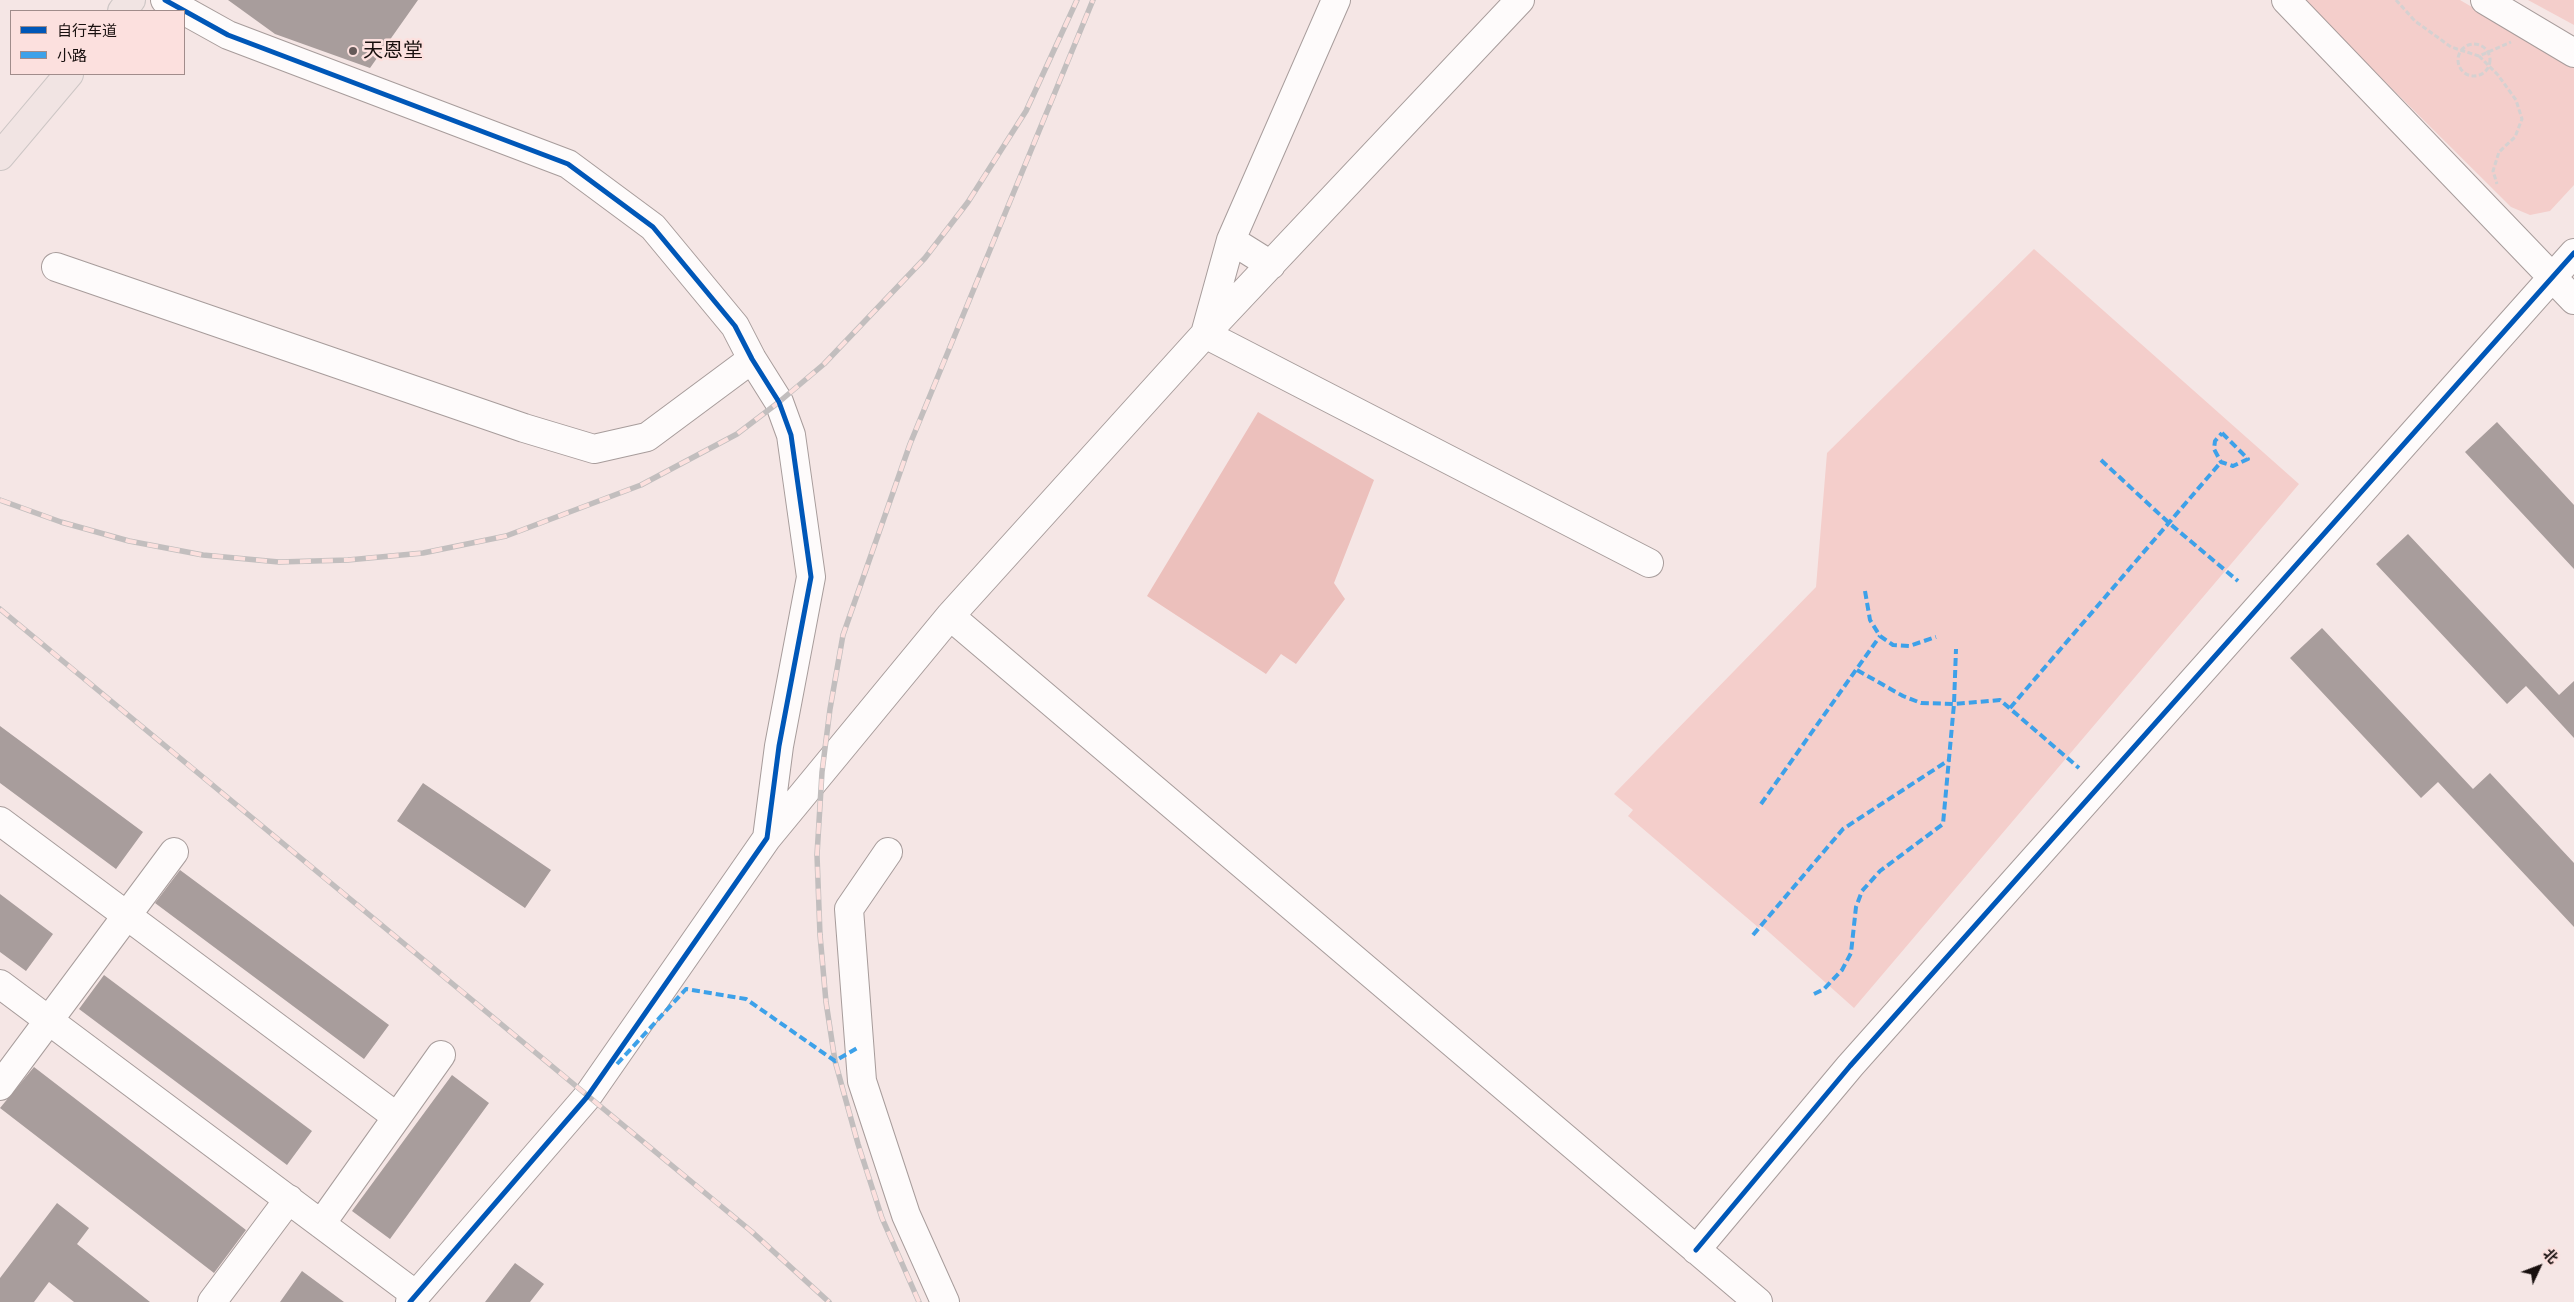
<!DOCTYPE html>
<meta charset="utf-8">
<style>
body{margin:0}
#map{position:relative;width:2574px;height:1302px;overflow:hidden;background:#f5e6e5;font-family:"Alegreya Sans","Noto Sans SC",sans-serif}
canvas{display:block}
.legend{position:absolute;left:10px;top:10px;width:175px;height:65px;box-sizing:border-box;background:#fce0de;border:1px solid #a18c8b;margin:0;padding:6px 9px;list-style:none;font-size:15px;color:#180f0e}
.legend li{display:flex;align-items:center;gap:10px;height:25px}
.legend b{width:25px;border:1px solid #a18c8b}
.north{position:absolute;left:2514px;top:1242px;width:50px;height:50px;-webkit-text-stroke:4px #fce0de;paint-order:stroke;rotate:47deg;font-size:14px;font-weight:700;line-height:20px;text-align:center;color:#180f0e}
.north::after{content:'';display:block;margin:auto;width:18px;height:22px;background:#180f0e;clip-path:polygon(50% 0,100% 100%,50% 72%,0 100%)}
</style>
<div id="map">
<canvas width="2574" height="1302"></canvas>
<ul class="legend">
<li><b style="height:6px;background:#0057b8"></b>自行车道</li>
<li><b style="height:6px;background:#3da1e9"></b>小路</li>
</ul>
<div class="north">北</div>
</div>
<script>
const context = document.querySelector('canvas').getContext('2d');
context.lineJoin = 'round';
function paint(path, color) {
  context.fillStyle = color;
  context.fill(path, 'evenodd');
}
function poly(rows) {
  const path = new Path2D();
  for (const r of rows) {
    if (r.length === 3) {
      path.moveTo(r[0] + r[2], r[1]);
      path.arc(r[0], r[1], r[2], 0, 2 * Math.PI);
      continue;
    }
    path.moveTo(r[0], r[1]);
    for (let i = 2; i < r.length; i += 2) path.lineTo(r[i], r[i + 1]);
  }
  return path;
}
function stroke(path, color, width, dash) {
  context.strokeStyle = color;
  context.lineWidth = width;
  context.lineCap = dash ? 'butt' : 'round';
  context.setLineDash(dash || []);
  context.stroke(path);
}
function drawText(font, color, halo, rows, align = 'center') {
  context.font = font + ' "Alegreya Sans","Noto Sans SC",sans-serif';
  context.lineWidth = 5;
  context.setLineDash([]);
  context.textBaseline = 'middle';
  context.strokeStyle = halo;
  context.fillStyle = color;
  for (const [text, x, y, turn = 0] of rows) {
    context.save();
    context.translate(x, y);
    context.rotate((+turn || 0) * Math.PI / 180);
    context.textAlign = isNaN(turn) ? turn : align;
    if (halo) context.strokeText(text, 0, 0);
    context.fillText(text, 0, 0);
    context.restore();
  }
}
paint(poly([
 [2303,0,2460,0,2574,67,2574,185,2550,211,2530,215,2511,207],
 [2528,0,2574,0,2574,25],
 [2034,249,2299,484,1854,1008,1761,925,1759,928,1628,816,1633,810,1614,794,1816,587,1827,453]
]), '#f4cecb');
paint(poly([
 [1258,412,1374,480,1334,583,1345,599,1296,664,1281,654,1266,674,1147,596]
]), '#ecc0bc');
paint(poly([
 [228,0,418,0,370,68,275,34],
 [2497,422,2574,505,2574,569,2465,452],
 [2408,534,2559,695,2574,681,2574,738,2526,686,2507,704,2376,564],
 [2322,628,2473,789,2490,773,2574,863,2574,927,2438,782,2421,798,2290,658],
 [0,726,143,832,116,869,0,783],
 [423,783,551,870,525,908,397,821],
 [180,870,389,1025,364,1059,155,903],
 [0,894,53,934,26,971,0,952],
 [104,975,312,1131,287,1165,79,1009],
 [34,1067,246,1230,214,1273,0,1108],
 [452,1075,489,1103,390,1239,352,1211],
 [57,1203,89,1228,77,1244,150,1302,74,1302,49,1282,34,1302,0,1302,0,1278],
 [515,1263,544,1284,530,1302,485,1302],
 [302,1271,344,1302,280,1302]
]), '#a89d9c');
const minor = poly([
 [165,0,228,35,568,164,653,227,735,326,752,359,779,402,791,435,811,577,779,746,767,838,587,1097,410,1302],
 [1336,0,1231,240,1205,334,1649,563],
 [2286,0,2574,300],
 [2485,0,2574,53],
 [1231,240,1271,265],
 [56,267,524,428,594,449,647,437,752,359],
 [950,616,1758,1302],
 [0,821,397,1117],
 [767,838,950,616,1205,334,1520,0],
 [888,852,849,909,862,1081,906,1215,945,1302],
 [0,984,416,1295,411,1302],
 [0,1086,174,852],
 [321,1224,441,1055],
 [1696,1250,1850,1066,2574,253],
 [212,1302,289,1199]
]);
const highway = poly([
 [122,11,131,0],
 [0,156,69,74]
]);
stroke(minor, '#a79c9b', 30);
stroke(highway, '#cdc6c5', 30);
stroke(poly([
 [2396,0,2415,21,2451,47,2479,56,2511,42],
 [2474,60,16],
 [2479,56,2498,75,2516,100,2522,119,2515,137,2499,152,2493,171,2497,184]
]), '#d5d1d1', 3, [5, 2.5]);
stroke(minor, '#fefbfb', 28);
stroke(highway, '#f1e4e3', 28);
const rail = poly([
 [0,500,61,522,129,541,203,555,279,562,348,560,423,553,506,536,641,485,737,434,779,402,824,364,925,258,968,202,1026,111,1077,0],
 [0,609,751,1231,829,1302],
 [919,1302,882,1218,858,1144,835,1061,826,1002,820,935,817,855,822,772,830,709,843,635,910,444,1093,0]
]);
stroke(rail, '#c2bebe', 5.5);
stroke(rail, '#fce0de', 4, [11]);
stroke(poly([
 [2222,433,2248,459,2233,466,2221,462,2214,449,2215,441,2222,433],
 [2101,460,2169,523,2238,581],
 [1865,591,1870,620,1880,636,1893,645,1909,646,1936,637],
 [1857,670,1903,696,1921,703,1954,704,2000,700,2079,768],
 [2010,708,2221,462],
 [1761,804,1880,636],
 [1753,935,1843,829,1949,760],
 [1814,994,1824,989,1842,970,1851,953,1856,907,1862,891,1880,871,1943,824,1954,704,1956,649],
 [617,1064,686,989,746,999,835,1061,859,1047]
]), '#3da1e9', 4, [8, 4]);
stroke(poly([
 [165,0,228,35,568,164,653,227,735,326,752,359,779,402,791,435,811,577,779,746,767,838,587,1097,410,1302],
 [1696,1250,1850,1066,2574,253]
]), '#0057b8', 5);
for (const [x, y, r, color] of [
 [353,51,5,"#655a59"]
]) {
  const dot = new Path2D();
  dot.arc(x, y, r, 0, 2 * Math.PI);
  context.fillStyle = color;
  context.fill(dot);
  stroke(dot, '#fce0de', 2);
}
drawText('20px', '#180f0e', '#fce0de', [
 ["天恩堂",363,51]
], 'left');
</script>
